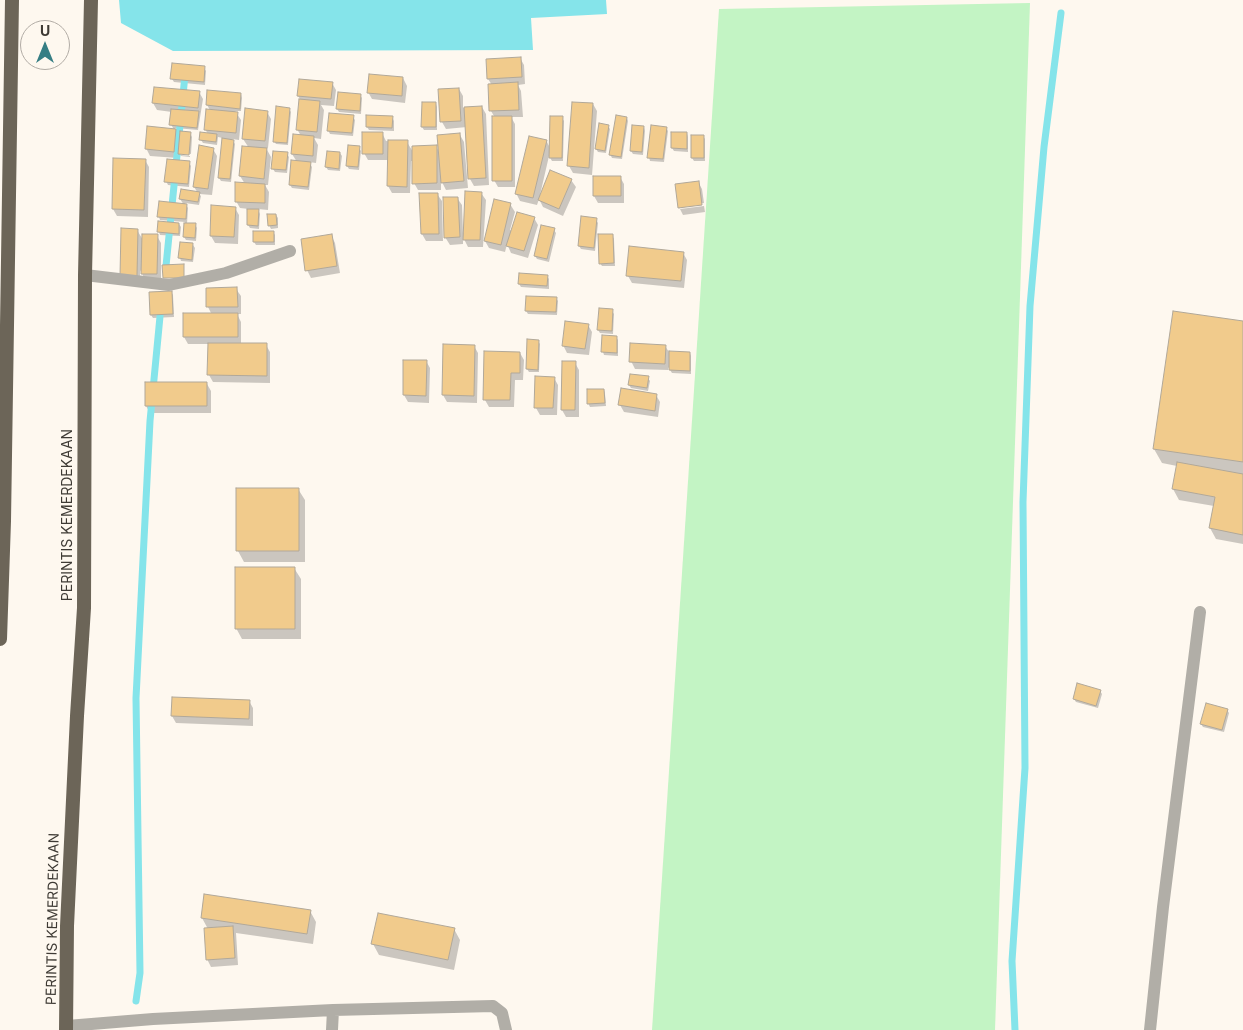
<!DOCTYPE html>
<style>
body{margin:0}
#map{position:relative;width:1243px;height:1030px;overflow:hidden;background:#fef8ef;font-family:Inter,sans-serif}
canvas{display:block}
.north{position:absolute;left:20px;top:20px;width:50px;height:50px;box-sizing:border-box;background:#fef8ef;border:1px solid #b2aca5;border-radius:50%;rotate:0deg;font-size:14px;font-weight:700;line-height:20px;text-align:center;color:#3f3b35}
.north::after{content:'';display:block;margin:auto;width:18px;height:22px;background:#367e84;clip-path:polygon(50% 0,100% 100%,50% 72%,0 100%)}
</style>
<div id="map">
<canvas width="1243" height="1030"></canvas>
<div class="north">U</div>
</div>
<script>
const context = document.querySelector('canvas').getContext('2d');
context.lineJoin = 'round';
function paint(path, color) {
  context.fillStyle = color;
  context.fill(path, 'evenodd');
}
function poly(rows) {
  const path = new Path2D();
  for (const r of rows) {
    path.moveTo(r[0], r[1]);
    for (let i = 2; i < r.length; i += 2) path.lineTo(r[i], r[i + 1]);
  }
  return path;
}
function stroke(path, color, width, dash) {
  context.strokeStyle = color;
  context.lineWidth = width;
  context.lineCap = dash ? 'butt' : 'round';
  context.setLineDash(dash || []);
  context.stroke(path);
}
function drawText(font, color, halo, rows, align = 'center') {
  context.font = font + ' Inter,sans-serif';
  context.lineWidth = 5;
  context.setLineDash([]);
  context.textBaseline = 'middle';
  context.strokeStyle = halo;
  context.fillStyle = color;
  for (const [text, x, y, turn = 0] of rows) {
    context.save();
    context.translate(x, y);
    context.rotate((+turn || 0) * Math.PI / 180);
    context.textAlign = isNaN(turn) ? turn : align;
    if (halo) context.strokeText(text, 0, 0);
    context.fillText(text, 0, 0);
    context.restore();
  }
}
paint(poly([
 [1030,3,995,1030,652,1030,719,9]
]), '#c3f4c4');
paint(poly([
 [119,0,606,0,607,14,531,18,533,50,173,51,121,23]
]), '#85e4ea');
paint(poly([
 [520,58,524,65,525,84,518,85,521,91,523,117,511,117,515,124,515,187,498,187,494,180,494,116,491,111,492,85,488,79,487,60],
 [204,68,206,71,205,85,174,82,172,79],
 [403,78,407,86,405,103,372,99,368,92],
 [332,83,336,90,334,106,321,105,324,110,321,139,314,138,318,145,316,163,309,162,312,167,309,190,292,188,290,185,297,162,292,154,301,136,297,129,300,99,298,96],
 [459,89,463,96,463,108,482,107,486,114,489,185,474,186,470,179,467,127,446,129,442,122],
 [199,92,203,99,198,130,175,128,181,139,190,133,192,137,191,154,178,152,178,158,150,156,146,148,174,130,171,124,172,112,157,110,153,103],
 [241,94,242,98,241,111,235,111,241,120,239,140,232,139,235,144,231,182,221,181,219,178,223,138,218,137,217,145,203,143,201,140,208,134,205,129,210,110,207,105],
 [360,95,362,98,361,114,339,112,337,109],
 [436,104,437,107,437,130,424,130,422,127],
 [593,104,597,111,592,175,573,173,569,166],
 [289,109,291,112,288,145,276,144,274,141],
 [267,112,271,119,268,148,266,148,271,157,268,185,265,185,269,192,268,210,258,209,260,214,259,229,250,228,248,225,249,209,240,208,236,201,245,184,240,176,249,148,243,139],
 [353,117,355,120,353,136,330,134,328,130],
 [392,117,394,121,394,131,369,130,367,127],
 [562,118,564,121,563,161,552,161,549,156,540,195,571,180,576,187,563,216,543,207,539,199,537,205,520,201,516,193,530,137,547,142,550,148],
 [627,118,628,121,622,159,612,158,610,154],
 [608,126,610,129,606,153,598,152,596,149],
 [644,127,645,131,643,155,633,154,631,151],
 [666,128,668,131,664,162,650,161,649,157],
 [382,133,386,141,407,142,413,152,436,146,439,152,460,135,464,142,468,188,446,190,441,180,441,190,418,190,414,183,413,161,411,161,410,193,392,193,388,186,389,160,368,160,364,153],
 [687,133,688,137,688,152,674,151,672,148],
 [692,136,703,136,705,139,705,161,694,161,692,158],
 [359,148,361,151,359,170,349,169,347,166],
 [213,149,217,156,212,195,199,194,201,196,199,205,185,203,188,208,187,224,195,224,197,228,196,241,186,240,184,237,185,222,160,220,159,217,184,205,180,199,198,193,194,187],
 [340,153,342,156,340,171,328,170,326,167],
 [287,154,289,157,287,173,275,172,273,169],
 [180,155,190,156,190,157,181,156],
 [114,159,145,160,149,167,148,217,117,216,113,209],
 [189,163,191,166,189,187,168,185,166,181],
 [620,177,624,184,624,203,598,203,594,196],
 [698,182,702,189,704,203,680,206,680,209,704,206,705,212,683,215,679,207],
 [481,193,486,200,483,247,468,247,463,237,463,244,450,245,445,237,457,198,462,205,463,233,465,233],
 [421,194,437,194,442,201,443,241,426,241,422,234],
 [510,204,515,212,510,230,512,231,534,218,538,225,528,258,511,253,507,244,505,252,489,248,485,241],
 [235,208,239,215,238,244,215,243,211,236],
 [276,215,278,218,278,228,271,229,269,225],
 [582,218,596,220,598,223,595,251,581,249,579,246],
 [179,224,181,227,180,236,160,235,159,232],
 [137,230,143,240,157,236,161,243,161,281,146,281,140,270,140,283,125,282],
 [554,230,556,233,549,262,537,259,535,256],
 [273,232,275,235,275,245,256,245,254,242],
 [331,235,335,243,340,273,311,278,307,270],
 [612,235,614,239,615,266,602,266,600,263],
 [193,245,195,248,193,262,181,261,180,258],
 [683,253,687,260,684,288,632,283,628,276],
 [547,276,549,279,549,289,521,287,519,284],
 [236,289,241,296,241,314,237,314,241,322,241,344,266,345,270,352,270,383,213,382,209,375,209,344,188,344,184,337,184,315,212,315,208,307,207,290],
 [171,292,173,295,174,317,153,318,151,315,150,293],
 [556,298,558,301,557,315,528,314,526,311],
 [612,311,614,314,613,334,600,333,598,330],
 [1243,323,1243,544,1216,539,1210,528,1214,506,1179,500,1173,489,1177,466,1162,463,1154,449],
 [588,325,592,332,589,355,567,353,563,345],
 [603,336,616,337,618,340,618,356,604,355,603,352],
 [538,341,540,344,539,372,529,372,527,369],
 [444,345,474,346,478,353,477,403,447,402,443,395],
 [665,346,669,352,690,353,691,356,691,374,672,373,668,367,668,370,635,369,631,361],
 [520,353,524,360,523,380,515,380,514,407,489,407,485,400],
 [405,361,426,361,430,368,429,403,408,402,404,395],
 [575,363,579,370,579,417,566,417,562,410],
 [554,378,558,385,557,415,540,415,536,408],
 [648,378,650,381,648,391,631,388,629,385],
 [207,384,211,391,211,413,150,413,146,406],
 [604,390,605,394,606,406,590,407,588,403],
 [656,395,660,402,658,417,624,412,620,405],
 [298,489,305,500,305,562,244,562,238,551],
 [294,568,301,579,301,639,242,639,236,628],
 [1100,691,1102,694,1098,708,1076,702,1074,699],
 [249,701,253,708,253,726,176,723,172,716],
 [1227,710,1229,713,1224,732,1203,727,1201,724],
 [310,911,316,922,313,944,236,933,238,965,211,967,207,959,208,929,202,918],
 [454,929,460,940,454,970,379,955,373,944]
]), '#0003');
stroke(poly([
 [166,266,185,75],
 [136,1001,140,973,136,698,150,421,161,306],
 [1015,1030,1012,961,1025,768,1023,502,1030,306,1044,147,1061,13]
]), '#85e4ea', 7);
const building = poly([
 [521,57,522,77,487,79,486,59,521,57],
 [172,63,205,66,204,82,170,79,172,63],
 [369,74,403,77,402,96,367,93,369,74],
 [299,79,333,82,331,99,297,96,299,79],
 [518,82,519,110,489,111,488,84,518,82],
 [154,87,200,91,198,108,152,103,154,87],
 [459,88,461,121,440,122,438,89,459,88],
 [207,90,241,93,240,109,206,105,207,90],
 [338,92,361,94,360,111,336,109,338,92],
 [299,99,320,101,317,132,296,130,299,99],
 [422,102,436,102,436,127,421,127,422,102],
 [572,102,593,103,589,168,567,166,572,102],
 [276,106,290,108,287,143,273,142,276,106],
 [482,106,486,178,468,179,464,107,482,106],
 [245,108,268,111,265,141,242,139,245,108],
 [171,109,199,111,197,128,169,125,171,109],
 [206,109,238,112,236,133,204,130,206,109],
 [329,113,354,115,352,133,327,131,329,113],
 [366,115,393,116,392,128,366,127,366,115],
 [616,115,627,117,621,157,609,155,616,115],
 [492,116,512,116,512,181,492,181,492,116],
 [550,116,563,116,562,158,549,158,550,116],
 [599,123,609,125,605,151,595,149,599,123],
 [632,125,644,126,642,152,630,151,632,125],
 [651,125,667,127,663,159,647,158,651,125],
 [147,126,176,129,174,152,145,149,147,126],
 [180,131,191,132,189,155,178,154,180,131],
 [200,132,217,134,216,142,199,140,200,132],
 [362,132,383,132,383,154,362,154,362,132],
 [671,132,687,132,687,149,671,148,671,132],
 [460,133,464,181,441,183,437,135,460,133],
 [293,134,314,136,313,156,291,154,293,134],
 [691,135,704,135,704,158,691,158,691,135],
 [529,136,547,140,533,198,515,194,529,136],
 [222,138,234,140,230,179,218,178,222,138],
 [388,140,408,140,407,187,387,186,388,140],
 [199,145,214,148,208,189,193,187,199,145],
 [348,145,360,146,358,167,346,166,348,145],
 [437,145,437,183,412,184,412,146,437,145],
 [242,146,267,148,264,179,239,176,242,146],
 [273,151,288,152,286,170,271,169,273,151],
 [327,151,340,152,339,169,325,167,327,151],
 [113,158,146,159,144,210,112,209,113,158],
 [167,159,190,161,188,184,164,182,167,159],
 [291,160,311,162,308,187,289,185,291,160],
 [550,170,572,179,559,209,538,200,550,170],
 [593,176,621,176,621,196,593,196,593,176],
 [699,181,702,205,678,208,675,184,699,181],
 [235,182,265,184,265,203,235,202,235,182],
 [181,189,200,192,198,202,179,199,181,189],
 [465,191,482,192,480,240,463,240,465,191],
 [419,193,438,193,439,234,421,234,419,193],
 [443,197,458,197,460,237,444,238,443,197],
 [494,199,511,203,501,245,484,241,494,199],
 [159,201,187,204,186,219,157,217,159,201],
 [211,205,236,207,234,237,210,236,211,205],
 [247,209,259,209,258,226,247,225,247,209],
 [517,212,535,217,524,251,506,246,517,212],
 [267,214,276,214,277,225,268,226,267,214],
 [581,216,597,218,594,248,578,246,581,216],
 [158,221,179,223,179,234,157,232,158,221],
 [184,223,196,223,195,238,183,237,184,223],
 [541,225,555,228,547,259,534,256,541,225],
 [121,228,138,229,137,276,120,276,121,228],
 [253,231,274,231,274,242,253,242,253,231],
 [142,234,158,234,157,274,141,274,142,234],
 [332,234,337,266,305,271,301,239,332,234],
 [598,234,613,234,614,263,599,264,598,234],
 [180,242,193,243,192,260,178,258,180,242],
 [629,246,684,252,681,281,626,276,629,246],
 [184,264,184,278,163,278,162,265,184,264],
 [519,273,548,275,547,286,518,284,519,273],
 [237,287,238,307,206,307,206,288,237,287],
 [172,291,173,314,150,315,149,292,172,291],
 [526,296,557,297,556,312,525,311,526,296],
 [599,308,613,309,612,331,597,330,599,308],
 [1173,311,1243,321,1243,462,1153,449,1173,311],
 [183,313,238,313,238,337,183,337,183,313],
 [565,321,589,324,585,349,562,346,565,321],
 [602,335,617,336,617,353,601,352,602,335],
 [527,339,539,340,538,370,526,369,527,339],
 [208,343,267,343,267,376,207,375,208,343],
 [630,343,666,345,665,364,629,362,630,343],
 [443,344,475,345,474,396,442,395,443,344],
 [484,351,520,352,520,373,511,373,510,400,483,400,484,351],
 [669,351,690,352,690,371,669,370,669,351],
 [403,360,427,360,426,396,403,395,403,360],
 [562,361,576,361,575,410,561,410,562,361],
 [630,374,649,376,647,388,628,385,630,374],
 [535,376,555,377,553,408,534,408,535,376],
 [145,382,207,382,207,406,145,406,145,382],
 [621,388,657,394,655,411,618,405,621,388],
 [587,389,604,389,605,403,587,404,587,389],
 [1177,462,1243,474,1243,535,1209,528,1215,497,1172,489,1177,462],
 [236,488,299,488,299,551,236,551,236,488],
 [235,567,295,567,295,629,235,629,235,567],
 [1077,683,1101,690,1096,706,1073,699,1077,683],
 [172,697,250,700,249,719,171,716,172,697],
 [1206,703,1228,709,1222,730,1200,724,1206,703],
 [204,894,311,910,307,934,201,918,204,894],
 [378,913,455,928,448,960,371,944,378,913],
 [233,926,235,958,206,960,204,928,233,926]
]);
paint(building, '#f1cb8c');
stroke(building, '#b1a899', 1);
stroke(poly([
 [333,1010,493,1006,502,1013,506,1030],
 [67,1026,153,1019,333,1010,332,1030]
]), '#b1aea7', 12);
stroke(poly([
 [85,275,169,285,226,273,290,251],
 [1150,1030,1163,907,1200,612]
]), '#b1aea7', 12);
stroke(poly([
 [0,639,4,521,12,0],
 [66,1030,67,926,77,716,84,608,85,275,91,0]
]), '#6c6558', 14);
drawText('14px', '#3f3b35', '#fef8ef', [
 ["PERINTIS KEMERDEKAAN",68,515,-90],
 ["PERINTIS KEMERDEKAAN",53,919,-89]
]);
</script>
